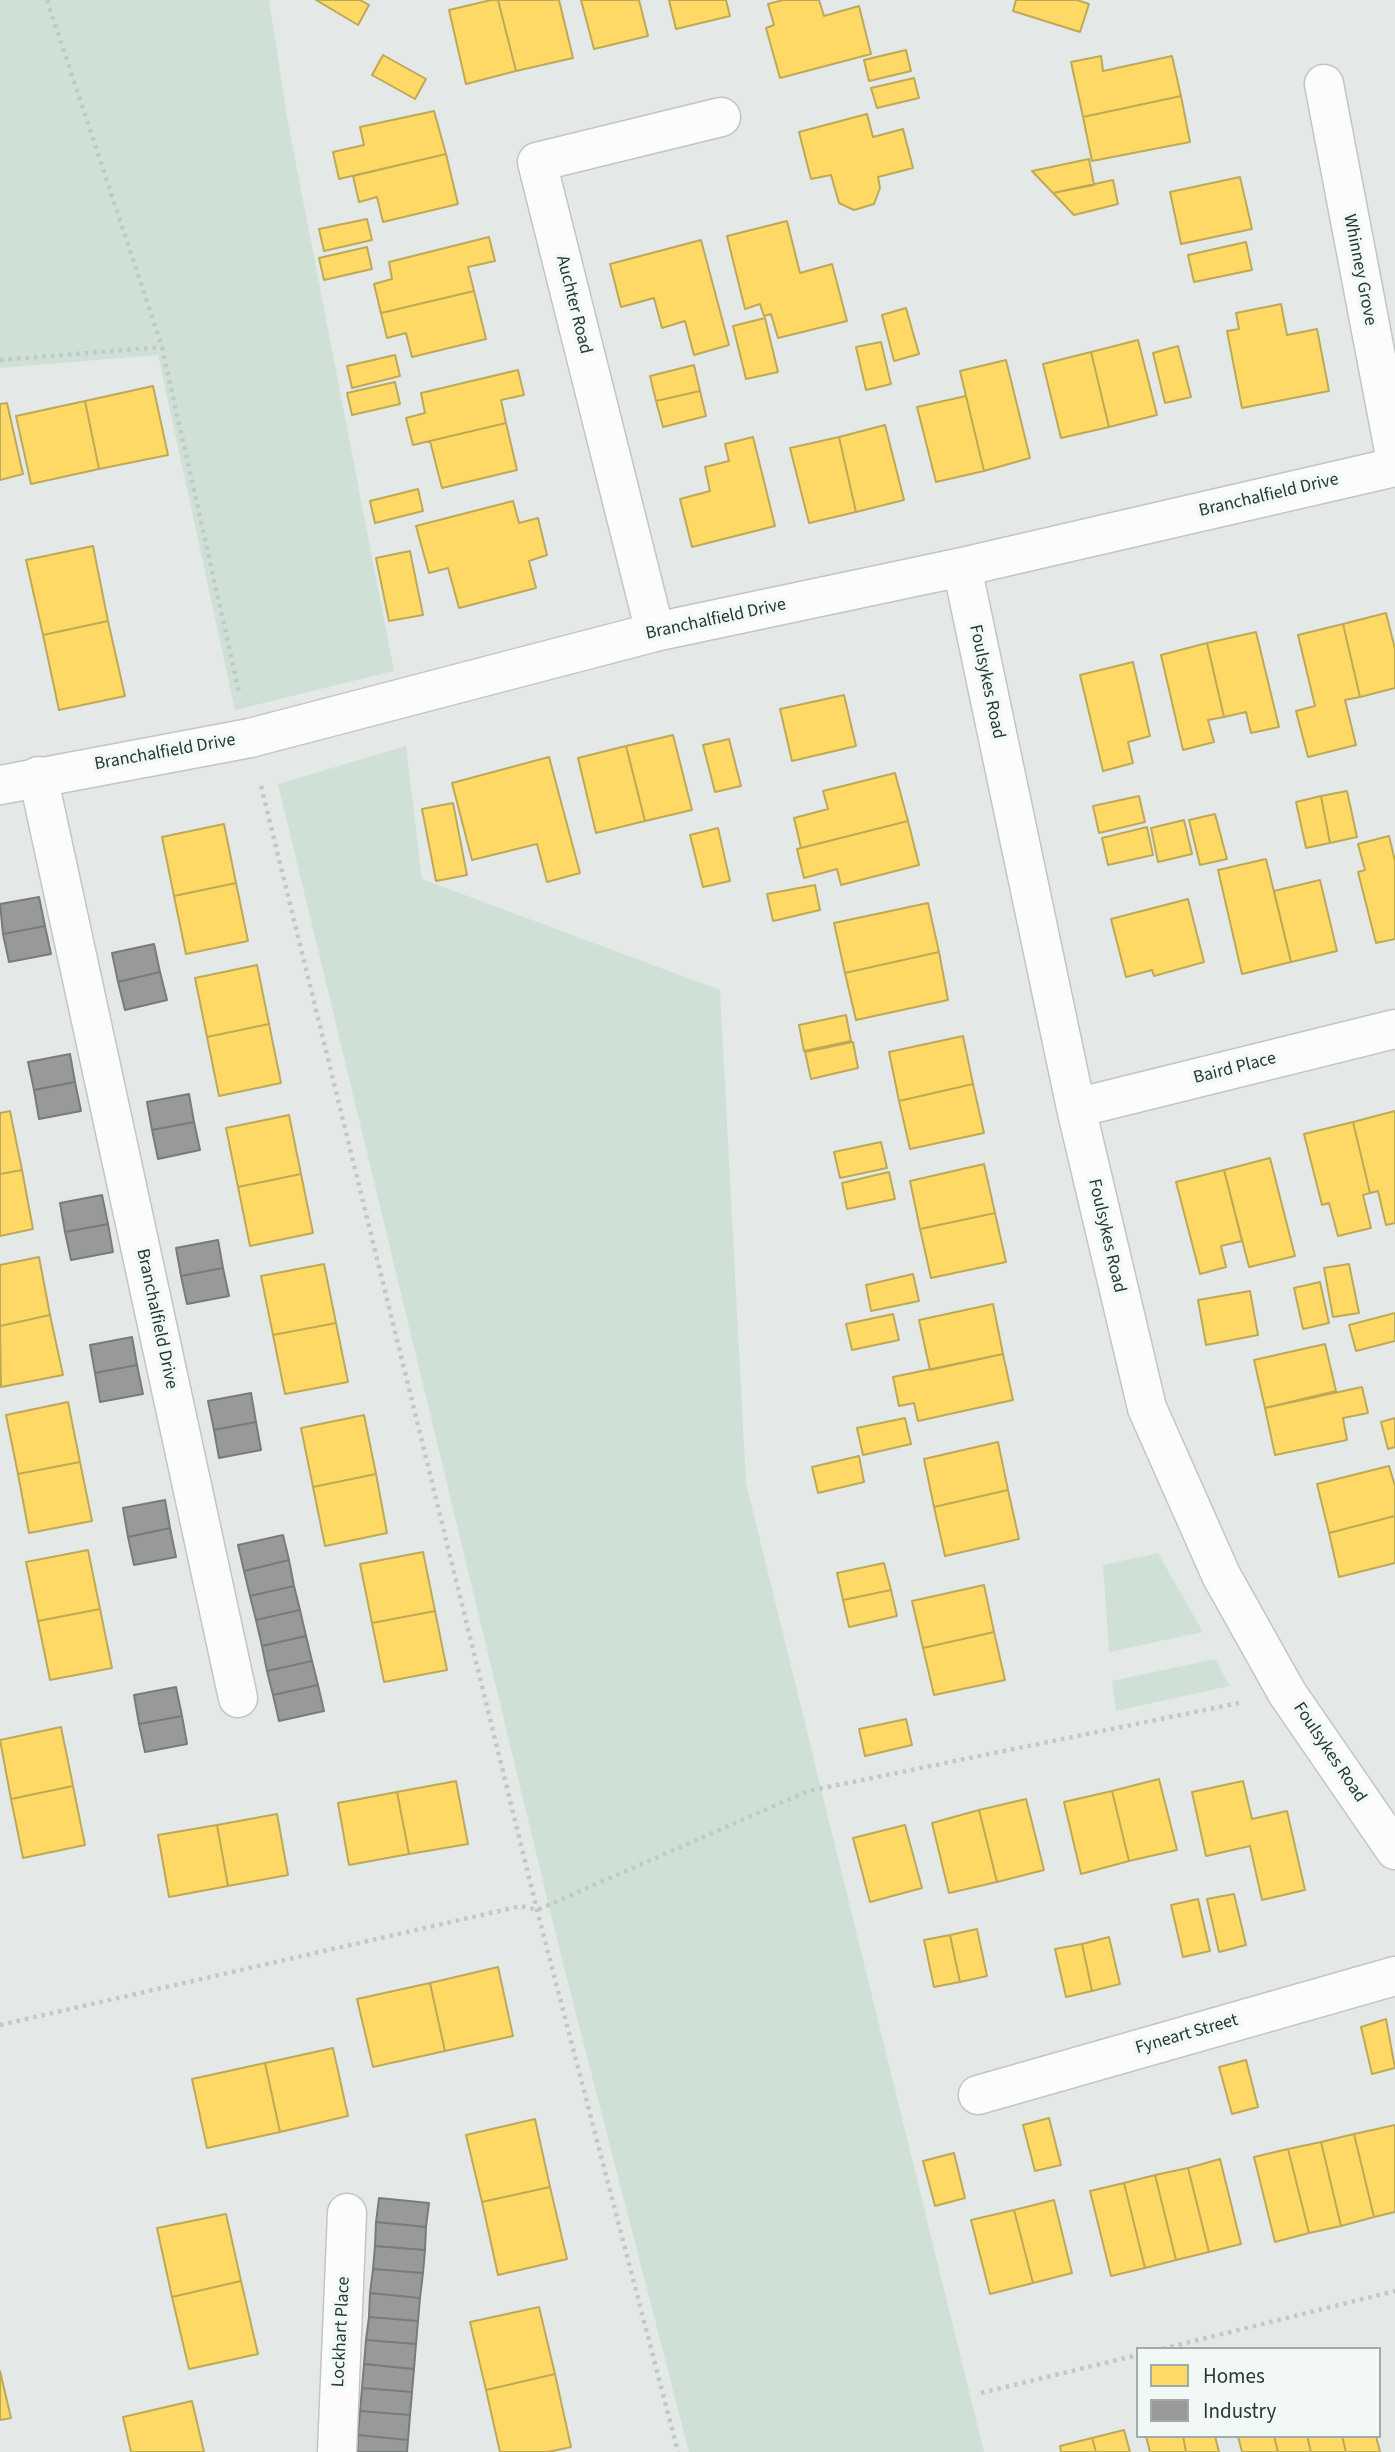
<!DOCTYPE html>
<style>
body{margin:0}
#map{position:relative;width:1395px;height:2452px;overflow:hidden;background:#e4e9e7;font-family:"Source Sans 3",sans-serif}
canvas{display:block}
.legend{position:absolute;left:1136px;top:2347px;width:245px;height:91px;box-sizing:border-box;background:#f2f8f5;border:2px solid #a0aca9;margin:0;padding:9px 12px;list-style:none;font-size:21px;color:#243a37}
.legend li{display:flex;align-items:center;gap:14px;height:35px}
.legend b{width:35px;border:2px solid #a0aca9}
</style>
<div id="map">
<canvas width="1395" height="2452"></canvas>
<ul class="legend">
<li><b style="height:19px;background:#ffd966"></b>Homes</li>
<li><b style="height:19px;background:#999"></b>Industry</li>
</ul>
</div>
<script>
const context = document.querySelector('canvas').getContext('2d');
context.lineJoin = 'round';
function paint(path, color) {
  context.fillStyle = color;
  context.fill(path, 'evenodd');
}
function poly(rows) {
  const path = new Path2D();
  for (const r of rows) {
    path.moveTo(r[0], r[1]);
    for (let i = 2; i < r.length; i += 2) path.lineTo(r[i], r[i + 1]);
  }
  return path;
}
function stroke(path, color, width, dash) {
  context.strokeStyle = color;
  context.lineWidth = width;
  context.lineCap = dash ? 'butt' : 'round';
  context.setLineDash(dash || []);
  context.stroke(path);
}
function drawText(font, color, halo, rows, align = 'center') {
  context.font = font + ' "Source Sans 3",sans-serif';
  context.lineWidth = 7;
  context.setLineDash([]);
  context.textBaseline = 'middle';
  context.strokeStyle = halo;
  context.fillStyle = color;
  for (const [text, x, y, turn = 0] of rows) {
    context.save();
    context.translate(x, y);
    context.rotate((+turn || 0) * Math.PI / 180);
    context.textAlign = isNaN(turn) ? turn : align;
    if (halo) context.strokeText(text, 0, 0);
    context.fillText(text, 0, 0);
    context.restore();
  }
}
paint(poly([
 [0,0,269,0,287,117,394,671,235,710,158,355,0,368],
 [406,746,422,879,720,990,746,1483,984,2452,689,2452,561,1956,278,784],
 [1158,1553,1203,1632,1109,1652,1103,1565],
 [1215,1659,1230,1686,1116,1711,1112,1681]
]), '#cfe1d6');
const homes = poly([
 [316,0,360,0,369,5,358,25,316,0],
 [491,0,498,0,516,71,466,84,449,10,491,0],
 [498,0,559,0,573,58,516,71,498,0],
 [581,0,639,0,648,36,594,49,581,0],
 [669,0,726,0,730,16,676,29,669,0],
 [783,0,819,0,824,16,859,6,871,54,780,78,766,28,774,25,768,4,783,0],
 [1016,0,1077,0,1089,4,1080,32,1013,11,1016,0],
 [906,50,911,71,869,81,864,60,906,50],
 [383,55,426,79,415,99,372,75,383,55],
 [1101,56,1103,71,1172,56,1181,96,1083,117,1071,62,1101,56],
 [914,78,919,98,877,108,871,88,914,78],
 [1181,96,1190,142,1092,161,1083,117,1181,96],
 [434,111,446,154,339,179,333,152,364,145,360,127,434,111],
 [867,114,873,137,903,129,913,168,878,177,880,188,874,204,854,210,839,203,831,175,811,179,799,132,867,114],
 [446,154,458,204,383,222,377,197,359,202,353,176,446,154],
 [1089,159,1094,185,1053,193,1032,171,1089,159],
 [1240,177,1252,229,1181,244,1170,192,1240,177],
 [1113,180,1118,204,1074,215,1053,193,1113,180],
 [367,219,372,240,324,251,319,229,367,219],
 [787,221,800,273,832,264,847,321,778,338,771,314,764,316,760,304,745,309,727,236,787,221],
 [489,237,495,261,468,267,474,291,381,313,374,284,392,279,389,262,489,237],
 [701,240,729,345,694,355,685,321,662,328,654,298,621,307,610,264,701,240],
 [1246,242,1252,270,1194,282,1188,255,1246,242],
 [367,247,372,269,324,280,319,258,367,247],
 [474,291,486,339,412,357,406,333,387,338,381,313,474,291],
 [1281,304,1287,335,1317,329,1329,391,1242,408,1227,331,1239,329,1236,313,1281,304],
 [906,308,919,354,894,361,882,315,906,308],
 [765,318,778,372,746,379,733,326,765,318],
 [1138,340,1157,415,1109,427,1091,352,1138,340],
 [881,342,891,384,866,390,856,347,881,342],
 [1178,346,1191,397,1165,403,1153,353,1178,346],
 [1091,352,1109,427,1061,438,1043,364,1091,352],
 [395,355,400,376,352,388,347,366,395,355],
 [1006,360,1030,458,984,471,960,371,1006,360],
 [694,365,700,391,656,401,650,376,694,365],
 [518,370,524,395,501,400,506,423,413,445,406,418,425,413,421,393,518,370],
 [395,382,400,404,352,415,347,393,395,382],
 [153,386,168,455,99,469,85,401,153,386],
 [700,391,706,416,663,427,656,401,700,391],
 [966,396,984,471,936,482,917,407,966,396],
 [85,401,99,469,31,484,16,416,85,401],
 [7,403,23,474,0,480,0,404,7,403],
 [506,423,517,470,442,488,430,441,506,423],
 [885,425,904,500,856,512,839,437,885,425],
 [753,437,775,526,692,547,680,499,710,491,705,467,729,461,725,444,753,437],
 [839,437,856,512,809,523,790,448,839,437],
 [418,489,423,511,375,523,370,501,418,489],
 [513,501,519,523,538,518,547,555,529,561,536,588,459,608,448,568,429,573,416,526,513,501],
 [93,546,108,621,43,635,26,560,93,546],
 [410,551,423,615,389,621,376,558,410,551],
 [1386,613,1395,649,1395,688,1360,697,1343,624,1386,613],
 [108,621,125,696,59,710,43,635,108,621],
 [1343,624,1360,697,1345,700,1356,745,1308,757,1296,711,1315,706,1298,635,1343,624],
 [1256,632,1279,727,1251,733,1246,712,1224,717,1207,643,1256,632],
 [1207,643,1224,717,1208,720,1214,742,1183,750,1161,655,1207,643],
 [1133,662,1150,736,1128,742,1133,763,1103,771,1080,675,1133,662],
 [844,695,856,746,792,761,780,709,844,695],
 [673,735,692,810,645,821,626,746,673,735],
 [729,739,741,786,715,792,703,745,729,739],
 [626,746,645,821,596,833,578,758,626,746],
 [549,757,580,873,547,882,537,844,472,860,452,783,549,757],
 [895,773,908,821,801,848,794,818,828,809,823,791,895,773],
 [1347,791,1357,837,1330,843,1321,796,1347,791],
 [1139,796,1145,822,1099,833,1093,806,1139,796],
 [1321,796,1330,843,1306,848,1296,802,1321,796],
 [453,803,467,875,436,881,422,809,453,803],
 [1215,814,1227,859,1200,865,1189,820,1215,814],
 [1184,820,1192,854,1158,862,1151,828,1184,820],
 [908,821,919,865,841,885,837,869,804,878,797,849,908,821],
 [224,824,236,883,174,896,162,837,224,824],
 [1147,827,1153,855,1108,865,1102,838,1147,827],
 [718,828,730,881,703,887,690,835,718,828],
 [1389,836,1395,861,1395,939,1376,943,1358,872,1365,870,1358,844,1389,836],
 [1266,859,1291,962,1242,974,1218,870,1266,859],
 [1320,880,1337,951,1291,962,1274,891,1320,880],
 [236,883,248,941,186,954,174,896,236,883],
 [815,885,820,910,773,921,767,894,815,885],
 [1188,899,1204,962,1154,976,1152,970,1126,977,1111,919,1188,899],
 [928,903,939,952,845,973,834,923,928,903],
 [939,952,948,1000,856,1020,845,973,939,952],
 [257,965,269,1024,207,1037,195,978,257,965],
 [846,1015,851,1041,804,1051,799,1025,846,1015],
 [269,1024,281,1083,219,1096,207,1037,269,1024],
 [963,1036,973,1084,899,1101,889,1052,963,1036],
 [853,1042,858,1068,811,1079,805,1052,853,1042],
 [973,1084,984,1133,910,1149,899,1101,973,1084],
 [10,1111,22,1170,0,1174,0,1113,10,1111],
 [1395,1111,1395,1223,1386,1225,1378,1191,1370,1193,1353,1122,1395,1111],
 [289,1115,301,1174,238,1187,226,1128,289,1115],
 [1353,1122,1370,1193,1363,1195,1371,1228,1338,1236,1329,1203,1322,1205,1304,1134,1353,1122],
 [881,1142,887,1168,840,1178,834,1152,881,1142],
 [1270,1158,1295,1256,1249,1267,1224,1170,1270,1158],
 [984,1164,995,1213,920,1229,910,1181,984,1164],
 [22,1170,33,1229,0,1236,0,1174,22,1170],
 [1224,1170,1242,1241,1221,1246,1226,1267,1200,1274,1176,1182,1224,1170],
 [889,1172,895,1199,847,1209,842,1183,889,1172],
 [301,1174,313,1233,250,1246,238,1187,301,1174],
 [995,1213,1006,1262,931,1278,920,1229,995,1213],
 [39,1257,50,1315,0,1326,0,1265,39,1257],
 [324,1264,336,1323,273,1335,261,1276,324,1264],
 [1349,1264,1359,1313,1333,1317,1324,1268,1349,1264],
 [913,1274,919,1301,871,1311,866,1285,913,1274],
 [1320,1282,1329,1323,1303,1329,1294,1288,1320,1282],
 [1250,1291,1258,1335,1206,1345,1198,1300,1250,1291],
 [993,1304,1003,1354,930,1370,919,1320,993,1304],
 [1395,1313,1395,1341,1356,1351,1349,1325,1395,1313],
 [893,1314,899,1340,852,1350,846,1324,893,1314],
 [50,1315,63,1375,1,1387,0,1326,50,1315],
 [336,1323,348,1382,285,1394,273,1335,336,1323],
 [1325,1344,1336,1391,1265,1408,1254,1360,1325,1344],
 [1003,1354,1013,1400,918,1421,914,1403,899,1406,893,1377,1003,1354],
 [1362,1387,1368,1413,1343,1418,1347,1440,1275,1455,1265,1408,1362,1387],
 [68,1402,80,1462,18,1474,6,1415,68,1402],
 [364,1415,376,1474,313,1487,301,1428,364,1415],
 [905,1418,911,1444,863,1455,857,1428,905,1418],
 [1395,1418,1395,1447,1388,1449,1381,1422,1395,1418],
 [998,1442,1008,1490,934,1507,924,1459,998,1442],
 [859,1456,864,1482,818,1493,812,1467,859,1456],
 [80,1462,92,1521,29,1533,18,1474,80,1462],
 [1389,1466,1395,1486,1395,1516,1329,1533,1317,1484,1389,1466],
 [376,1474,387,1533,325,1546,313,1487,376,1474],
 [1008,1490,1019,1539,945,1556,934,1507,1008,1490],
 [1395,1516,1395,1563,1339,1577,1329,1533,1395,1516],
 [88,1550,100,1609,38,1621,26,1562,88,1550],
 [423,1552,435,1611,372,1623,360,1564,423,1552],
 [884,1563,891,1590,843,1600,837,1573,884,1563],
 [984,1585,994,1632,923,1648,912,1601,984,1585],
 [891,1590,897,1616,849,1627,843,1600,891,1590],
 [100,1609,112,1668,50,1680,38,1621,100,1609],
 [435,1611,447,1670,384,1682,372,1623,435,1611],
 [994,1632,1005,1680,934,1695,923,1648,994,1632],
 [906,1719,912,1745,865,1756,859,1729,906,1719],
 [61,1727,73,1786,11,1799,0,1740,61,1727],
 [1159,1779,1177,1850,1129,1861,1112,1791,1159,1779],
 [456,1781,468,1844,409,1854,397,1792,456,1781],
 [1243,1781,1252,1819,1287,1811,1305,1890,1262,1900,1250,1846,1206,1856,1192,1792,1243,1781],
 [73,1786,85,1845,23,1858,11,1799,73,1786],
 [1112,1791,1129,1861,1081,1874,1064,1802,1112,1791],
 [397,1792,409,1854,349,1865,338,1803,397,1792],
 [1026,1799,1044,1870,997,1882,979,1810,1026,1799],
 [979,1810,997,1882,949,1893,932,1823,979,1810],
 [277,1814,288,1875,228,1886,217,1825,277,1814],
 [217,1825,228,1886,169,1897,158,1835,217,1825],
 [905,1825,922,1888,870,1902,853,1838,905,1825],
 [1234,1894,1246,1945,1219,1952,1207,1899,1234,1894],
 [1198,1899,1210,1951,1183,1957,1171,1905,1198,1899],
 [977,1929,987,1976,960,1982,950,1935,977,1929],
 [950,1935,960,1982,934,1987,924,1940,950,1935],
 [1109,1937,1120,1984,1092,1991,1082,1944,1109,1937],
 [1082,1944,1092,1991,1066,1997,1055,1949,1082,1944],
 [498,1967,513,2036,445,2051,430,1983,498,1967],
 [430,1983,445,2051,373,2067,357,1999,430,1983],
 [1386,2019,1395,2068,1372,2074,1361,2027,1386,2019],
 [333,2048,348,2116,280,2132,265,2063,333,2048],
 [1246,2060,1258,2107,1232,2114,1219,2067,1246,2060],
 [265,2063,280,2132,207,2148,192,2079,265,2063],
 [1049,2118,1061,2165,1035,2171,1023,2125,1049,2118],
 [535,2119,550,2187,482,2202,466,2135,535,2119],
 [1395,2125,1395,2212,1374,2217,1354,2134,1395,2125],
 [1354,2134,1374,2217,1341,2226,1321,2142,1354,2134],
 [1321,2142,1341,2226,1309,2233,1288,2149,1321,2142],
 [1288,2149,1309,2233,1275,2242,1254,2157,1288,2149],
 [954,2153,965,2198,935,2206,923,2161,954,2153],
 [1220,2159,1241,2244,1209,2252,1188,2168,1220,2159],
 [1188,2168,1209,2252,1176,2260,1155,2175,1188,2168],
 [1155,2175,1176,2260,1145,2268,1124,2183,1155,2175],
 [1124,2183,1145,2268,1111,2276,1090,2191,1124,2183],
 [550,2187,567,2259,498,2275,482,2202,550,2187],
 [1054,2200,1072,2273,1033,2283,1014,2210,1054,2200],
 [1014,2210,1033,2283,990,2294,971,2220,1014,2210],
 [226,2214,241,2281,172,2297,157,2228,226,2214],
 [241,2281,258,2354,189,2369,172,2297,241,2281],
 [539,2307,555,2374,486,2390,470,2322,539,2307],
 [0,2371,11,2418,0,2420,0,2371],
 [555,2374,571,2447,548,2452,500,2452,486,2390,555,2374],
 [192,2401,204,2452,131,2452,123,2417,192,2401],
 [1124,2430,1130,2452,1096,2452,1092,2438,1124,2430],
 [1146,2436,1183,2436,1186,2452,1150,2452,1146,2436],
 [1183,2436,1215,2436,1219,2452,1186,2452,1183,2436],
 [1238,2436,1274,2436,1278,2452,1242,2452,1238,2436],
 [1274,2436,1307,2436,1311,2452,1278,2452,1274,2436],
 [1307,2436,1342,2436,1346,2452,1311,2452,1307,2436],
 [1342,2436,1376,2436,1380,2452,1346,2452,1342,2436],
 [1092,2438,1096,2452,1061,2452,1060,2446,1092,2438]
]);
paint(homes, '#ffd966');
stroke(homes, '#bda958', 2);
const industry = poly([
 [39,897,45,926,3,934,0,904,39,897],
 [45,926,51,954,9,962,3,934,45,926],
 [154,944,160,972,118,982,112,953,154,944],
 [160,972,167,1000,125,1010,118,982,160,972],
 [70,1054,75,1082,34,1090,28,1062,70,1054],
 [75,1082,81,1111,39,1119,34,1090,75,1082],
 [189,1094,194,1122,152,1130,147,1102,189,1094],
 [194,1122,200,1150,158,1159,152,1130,194,1122],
 [102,1195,108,1224,65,1232,60,1203,102,1195],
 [108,1224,113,1252,71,1260,65,1232,108,1224],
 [218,1240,223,1268,181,1276,176,1248,218,1240],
 [223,1268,229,1296,187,1304,181,1276,223,1268],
 [132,1337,137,1365,95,1373,90,1345,132,1337],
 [137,1365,143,1394,100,1402,95,1373,137,1365],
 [251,1393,256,1422,214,1430,208,1401,251,1393],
 [256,1422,261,1450,219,1458,214,1430,256,1422],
 [165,1500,170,1528,128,1537,123,1508,165,1500],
 [170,1528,176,1557,134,1565,128,1537,170,1528],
 [283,1535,289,1560,244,1571,238,1545,283,1535],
 [289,1560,294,1586,250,1596,244,1571,289,1560],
 [294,1586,300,1610,256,1620,250,1596,294,1586],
 [300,1610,306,1636,262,1646,256,1620,300,1610],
 [306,1636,312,1661,267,1671,262,1646,306,1636],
 [312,1661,318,1685,273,1695,267,1671,312,1661],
 [318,1685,324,1711,279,1721,273,1695,318,1685],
 [176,1687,182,1716,139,1724,134,1695,176,1687],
 [182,1716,187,1744,145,1752,139,1724,182,1716],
 [379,2198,429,2203,426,2227,376,2222,379,2198],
 [376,2222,426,2227,425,2250,375,2246,376,2222],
 [375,2246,425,2250,423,2273,373,2269,375,2246],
 [373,2269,423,2273,420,2298,370,2293,373,2269],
 [370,2293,420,2298,418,2321,369,2317,370,2293],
 [369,2317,418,2321,416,2344,366,2340,369,2317],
 [366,2340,416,2344,414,2369,364,2364,366,2340],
 [364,2364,414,2369,412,2392,362,2388,364,2364],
 [362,2388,412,2392,410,2415,360,2411,362,2388],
 [360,2411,410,2415,408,2440,358,2435,360,2411],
 [358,2435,408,2440,407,2452,357,2452,358,2435]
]);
paint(industry, '#999');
stroke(industry, '#767c7c', 2);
const street = poly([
 [1324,84,1395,456],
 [962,567,1076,1108,1147,1408,1221,1575,1287,1693,1395,1850],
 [655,632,537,162,721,117],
 [38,776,238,1698],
 [0,785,250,738,655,632,962,567,1395,467],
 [1076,1108,1395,1029],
 [978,2095,1395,1976],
 [337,2452,347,2213]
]);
stroke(street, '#c1c6c4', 41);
stroke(poly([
 [47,0,162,347,239,692],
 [0,360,162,347],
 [261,786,537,1910,678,2452],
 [0,2025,521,1906,537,1910,808,1791,1239,1703],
 [1162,2349,1395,2291],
 [981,2393,1138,2355]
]), '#c1c9c7', 4.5, [3.5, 5]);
stroke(street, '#fbfcfb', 38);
drawText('18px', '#243a37', '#f2f8f5', [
 ["Whinney Grove",1359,270,79],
 ["Auchter Road",573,305,76],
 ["Branchalfield Drive",1269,496,-13],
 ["Branchalfield Drive",716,620,-12],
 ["Foulsykes Road",986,682,78],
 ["Branchalfield Drive",165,753,-10],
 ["Baird Place",1235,1069,-14],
 ["Foulsykes Road",1106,1236,77],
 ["Branchalfield Drive",156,1319,78],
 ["Foulsykes Road",1329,1753,56],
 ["Fyneart Street",1187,2035,-16],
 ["Lockhart Place",342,2332,-87]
]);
</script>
